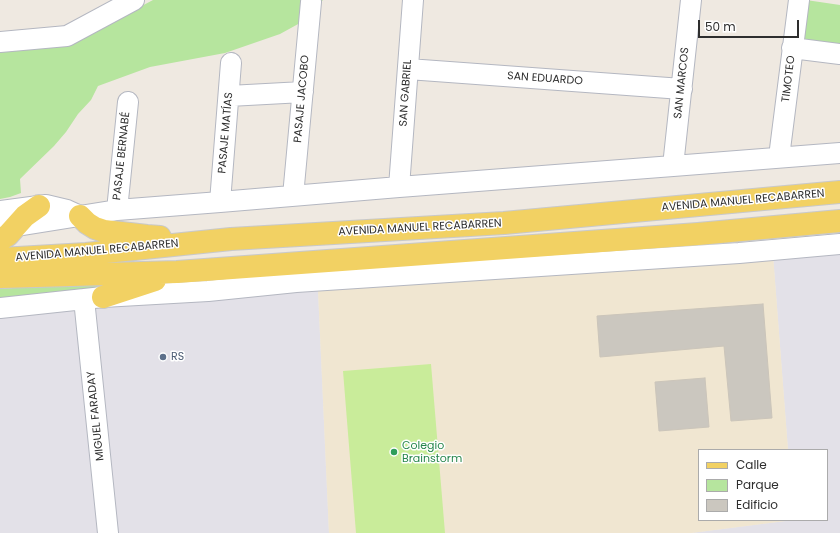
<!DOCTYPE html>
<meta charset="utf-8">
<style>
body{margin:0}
#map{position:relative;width:840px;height:533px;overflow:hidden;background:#efe9e1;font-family:Poppins,sans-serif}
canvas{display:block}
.legend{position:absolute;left:698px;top:449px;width:130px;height:72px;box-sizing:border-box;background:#fff;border:1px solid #ababab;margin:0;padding:5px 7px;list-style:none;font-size:12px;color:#2e2e2e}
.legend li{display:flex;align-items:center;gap:8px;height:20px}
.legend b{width:20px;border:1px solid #ababab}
.scale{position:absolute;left:698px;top:20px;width:101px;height:18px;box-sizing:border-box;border:2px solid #2e2e2e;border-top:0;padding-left:5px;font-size:12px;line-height:14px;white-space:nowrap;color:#2e2e2e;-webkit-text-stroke:3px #fff;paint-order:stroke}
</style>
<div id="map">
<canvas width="840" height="533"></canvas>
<ul class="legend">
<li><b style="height:5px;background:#f2d163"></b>Calle</li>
<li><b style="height:11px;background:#b6e59e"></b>Parque</li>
<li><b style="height:11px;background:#cbc7bf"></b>Edificio</li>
</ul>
<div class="scale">50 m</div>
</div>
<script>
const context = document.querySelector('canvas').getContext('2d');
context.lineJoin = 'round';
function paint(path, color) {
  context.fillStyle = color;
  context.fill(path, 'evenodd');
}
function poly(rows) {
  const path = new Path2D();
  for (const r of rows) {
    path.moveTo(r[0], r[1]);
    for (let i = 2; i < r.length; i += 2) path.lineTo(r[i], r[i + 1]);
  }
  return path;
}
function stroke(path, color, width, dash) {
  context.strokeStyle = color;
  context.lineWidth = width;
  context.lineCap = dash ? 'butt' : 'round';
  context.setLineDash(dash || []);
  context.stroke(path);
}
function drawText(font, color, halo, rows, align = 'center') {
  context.font = font + ' Poppins,sans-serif';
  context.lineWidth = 3;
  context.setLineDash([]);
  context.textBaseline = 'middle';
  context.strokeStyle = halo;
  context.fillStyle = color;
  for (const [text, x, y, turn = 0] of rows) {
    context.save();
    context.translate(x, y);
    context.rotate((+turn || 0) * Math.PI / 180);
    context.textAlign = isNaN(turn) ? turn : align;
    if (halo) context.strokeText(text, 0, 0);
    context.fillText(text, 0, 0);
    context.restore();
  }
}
paint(poly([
 [840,249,840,533,691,533,793,520,827,520,827,450,788,450,773,255],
 [318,290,329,533,0,533,0,315]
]), '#e3e1e8');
paint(poly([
 [773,255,788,450,699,450,699,520,793,520,691,533,329,533,318,290]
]), '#f0e6d1');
paint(poly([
 [153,0,323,0,300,23,280,34,225,53,150,67,98,86,91,100,78,114,66,132,54,146,20,179,21,193,10,197,0,199,0,51,70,44],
 [806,0,840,5,840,46,801,41],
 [132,283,0,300,0,289,66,284]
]), '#b6e59e');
paint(poly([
 [431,364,445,533,356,533,343,371]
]), '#c9ec9a');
const building = poly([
 [763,304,772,418,731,421,724,346,600,357,597,316,763,304],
 [705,378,709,427,659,431,655,382,705,378]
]);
paint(building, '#cbc7bf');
stroke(building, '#cbc5ba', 1);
const minor = poly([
 [0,42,67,36,134,0],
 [792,48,840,54],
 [408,69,682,89],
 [229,96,303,92],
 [779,157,799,0],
 [673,166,691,0],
 [399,187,413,0],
 [293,196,311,2],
 [220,202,231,63],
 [117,210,128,102],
 [0,211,46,205,67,210,78,215],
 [8,227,17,226,117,210,220,202,399,187,673,166,840,153],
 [84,299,108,533],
 [0,308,103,297,208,291,296,282,739,253,840,244]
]);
const major = poly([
 [80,216,87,223,95,228,104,231,147,236,160,237],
 [0,240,8,235,25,216,39,206],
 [0,259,86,254,231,239,504,223,840,192],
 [0,277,177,272,698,234,840,221],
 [103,297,155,280]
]);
stroke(minor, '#b4b7c1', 22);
stroke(major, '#c9c9c9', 24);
stroke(minor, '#fff', 20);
stroke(major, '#f2d163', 22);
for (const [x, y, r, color] of [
 [163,357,4,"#5c6f8a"],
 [394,452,4,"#2e9e5b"]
]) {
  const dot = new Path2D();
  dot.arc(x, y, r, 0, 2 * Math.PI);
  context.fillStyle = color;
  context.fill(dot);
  stroke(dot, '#fff', 1.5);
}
drawText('11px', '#2e2e2e', '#fff', [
 ["SAN EDUARDO",545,79,4],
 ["TIMOTEO",789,79,-83],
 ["SAN MARCOS",682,83,-84],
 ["SAN GABRIEL",406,93,-86],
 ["PASAJE JACOBO",302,99,-85],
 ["PASAJE MATÍAS",226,133,-85],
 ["PASAJE BERNABÉ",122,156,-84],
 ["AVENIDA MANUEL RECABARREN",743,201,-5],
 ["AVENIDA MANUEL RECABARREN",420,228,-3],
 ["AVENIDA MANUEL RECABARREN",97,251,-5],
 ["MIGUEL FARADAY",96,416,-96]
]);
drawText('11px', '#4e5e75', '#fff', [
 ["RS",171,357]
], 'left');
drawText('11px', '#27864d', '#fff', [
 ["Colegio",402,446],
 ["Brainstorm",402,459]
], 'left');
</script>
